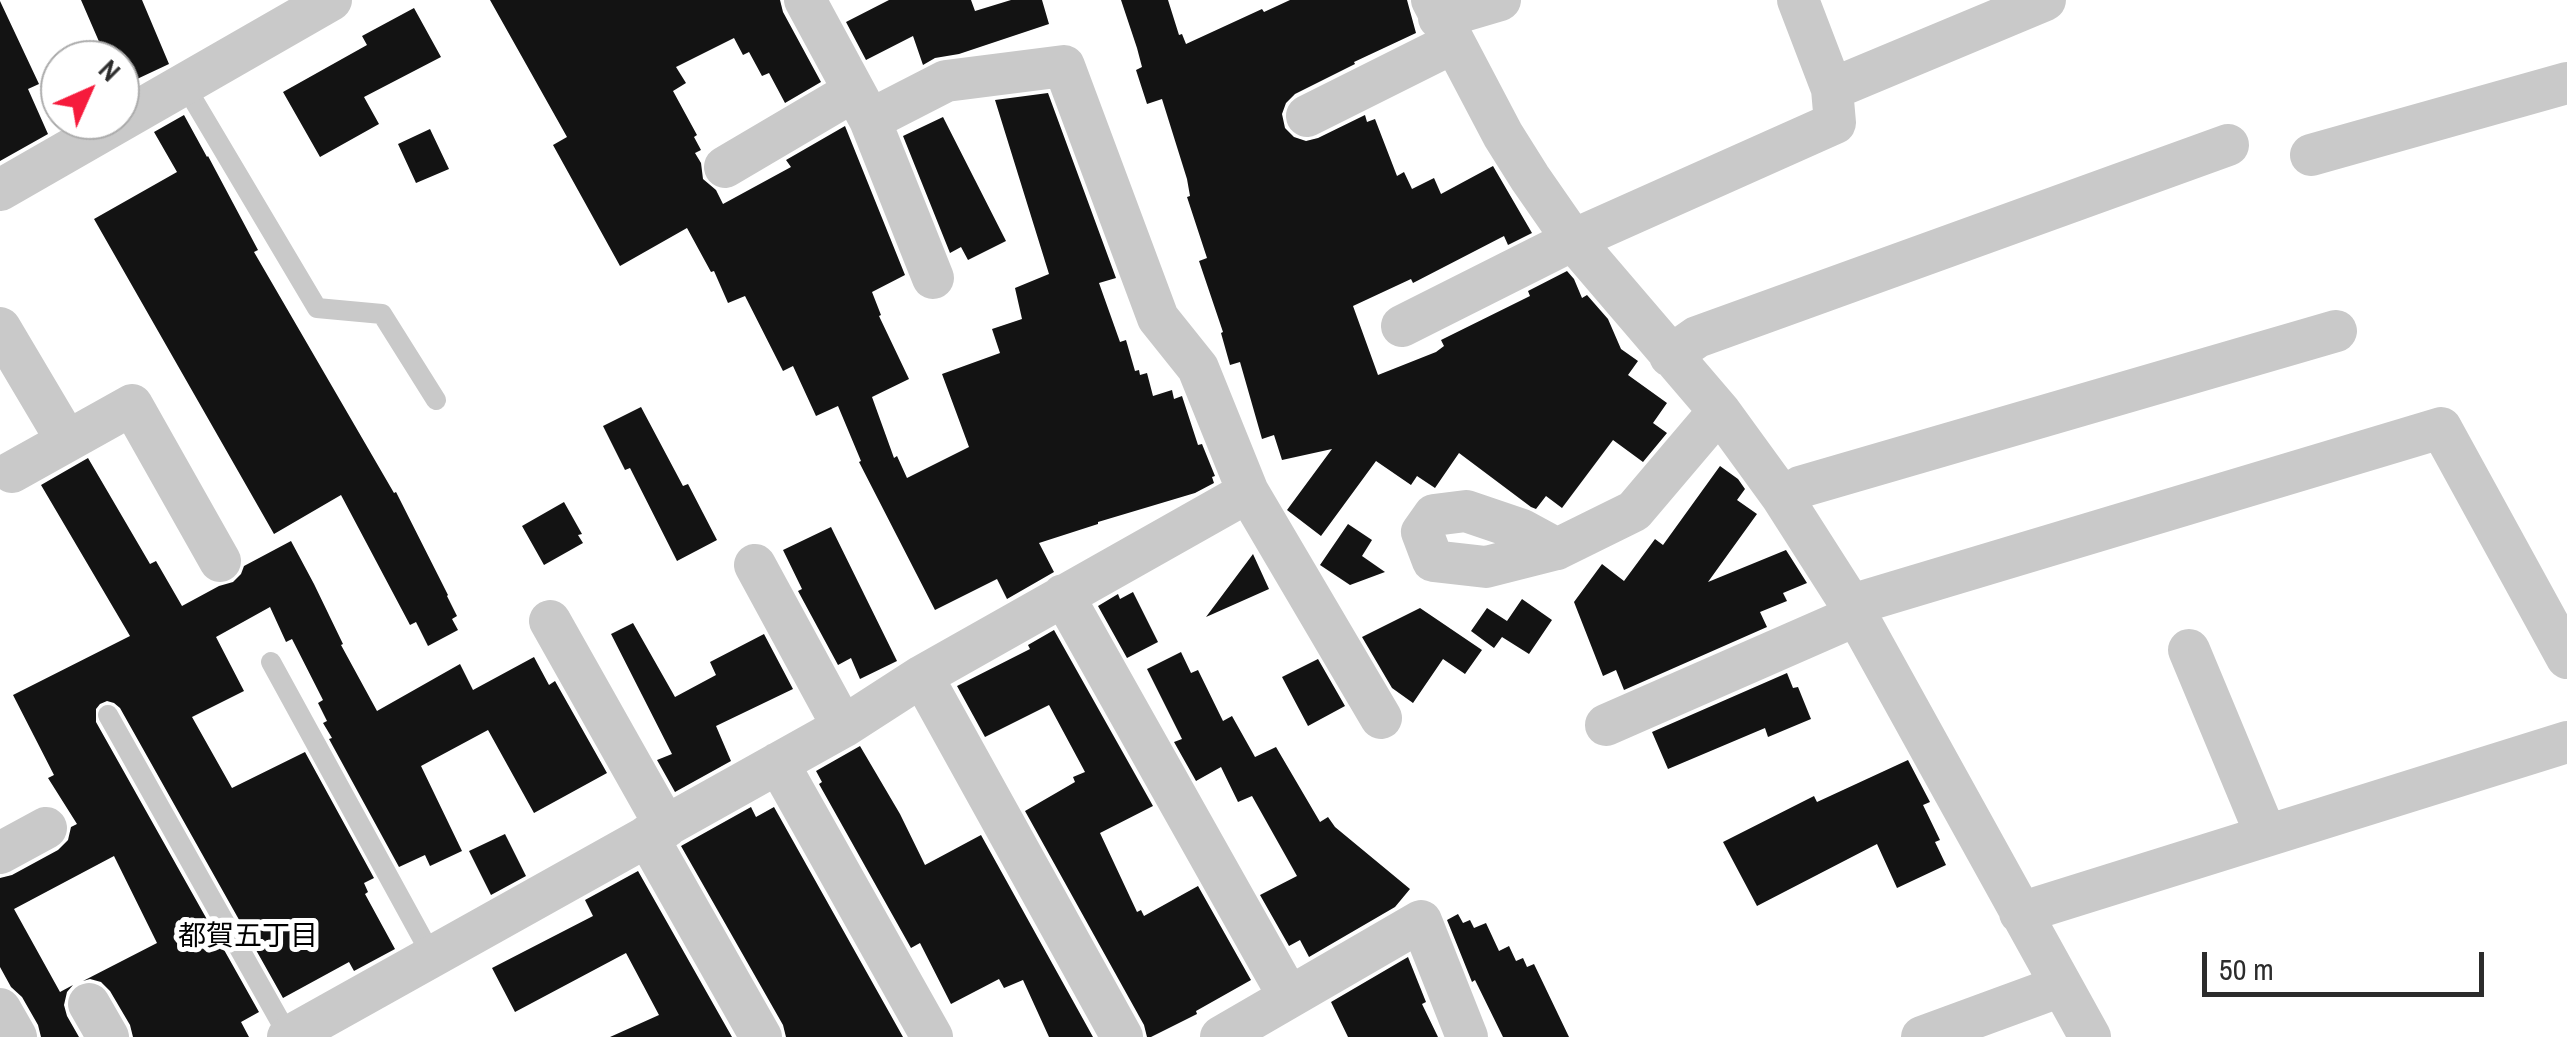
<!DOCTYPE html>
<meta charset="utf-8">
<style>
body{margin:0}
#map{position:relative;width:2567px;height:1037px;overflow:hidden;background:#fff;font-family:"Archivo Narrow",sans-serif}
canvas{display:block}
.north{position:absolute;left:40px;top:40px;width:100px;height:100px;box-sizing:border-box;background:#fff;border:2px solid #ababab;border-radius:50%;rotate:45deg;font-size:28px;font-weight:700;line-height:40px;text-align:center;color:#2c2c2c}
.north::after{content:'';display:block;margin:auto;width:35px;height:45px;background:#f61b3c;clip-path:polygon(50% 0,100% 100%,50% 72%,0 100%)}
.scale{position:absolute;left:2202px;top:952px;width:282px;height:45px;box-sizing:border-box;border:5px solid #2c2c2c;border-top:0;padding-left:12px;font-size:30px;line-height:35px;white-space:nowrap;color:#2c2c2c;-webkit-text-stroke:8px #fff;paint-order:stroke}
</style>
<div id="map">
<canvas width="2567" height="1037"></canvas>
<div class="north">N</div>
<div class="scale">50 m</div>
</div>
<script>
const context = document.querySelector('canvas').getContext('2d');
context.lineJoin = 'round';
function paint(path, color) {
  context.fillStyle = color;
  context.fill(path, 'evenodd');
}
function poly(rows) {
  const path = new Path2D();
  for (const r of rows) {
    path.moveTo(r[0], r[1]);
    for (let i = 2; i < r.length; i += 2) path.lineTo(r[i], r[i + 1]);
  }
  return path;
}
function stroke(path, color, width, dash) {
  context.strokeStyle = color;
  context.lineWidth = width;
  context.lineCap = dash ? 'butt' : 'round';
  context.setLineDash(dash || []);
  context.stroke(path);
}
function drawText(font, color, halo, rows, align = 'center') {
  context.font = font + ' "Archivo Narrow","Noto Sans JP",sans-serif';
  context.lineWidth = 10;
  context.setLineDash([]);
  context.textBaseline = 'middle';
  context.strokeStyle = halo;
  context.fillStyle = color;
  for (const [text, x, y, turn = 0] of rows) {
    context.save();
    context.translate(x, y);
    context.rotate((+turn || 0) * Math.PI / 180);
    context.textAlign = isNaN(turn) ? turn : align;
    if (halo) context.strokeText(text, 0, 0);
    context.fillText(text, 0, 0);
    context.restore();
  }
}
paint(poly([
 [81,0,142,0,169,64,120,87,120,60,107,60],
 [490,0,780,0,783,12,821,82,785,103,769,73,762,76,749,52,743,55,734,38,676,67,686,83,673,91,697,135,694,137,701,150,695,153,701,163,703,179,716,190,723,204,791,167,786,160,845,126,905,275,872,292,881,315,879,316,909,379,872,397,894,458,897,456,907,478,969,447,942,374,1000,353,992,329,1022,319,1015,288,1049,274,995,100,1048,93,1116,278,1099,283,1120,342,1126,340,1135,371,1139,370,1140,375,1147,373,1153,396,1172,390,1174,399,1182,396,1198,445,1202,444,1215,476,1212,477,1214,483,1195,493,1098,522,1098,524,1039,543,1054,572,1007,599,997,579,935,610,859,462,861,461,838,406,816,416,793,366,783,371,745,296,728,303,714,271,711,272,687,228,620,266,553,145,567,137],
 [889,0,971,0,975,11,1011,0,1042,0,1049,24,959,54,935,58,923,65,913,36,866,60,846,22],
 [1121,0,1168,0,1179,35,1182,34,1186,44,1262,9,1264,12,1290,0,1407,0,1416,33,1354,62,1355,64,1295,94,1286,103,1282,114,1285,128,1294,137,1306,141,1318,138,1365,115,1367,122,1375,119,1397,176,1404,172,1412,189,1434,178,1441,194,1493,166,1532,233,1508,245,1504,236,1413,283,1411,279,1353,306,1378,375,1436,352,1444,346,1441,340,1530,296,1528,291,1567,271,1574,279,1582,298,1587,295,1608,319,1621,349,1638,361,1628,375,1667,403,1653,423,1667,433,1643,462,1613,440,1562,508,1546,496,1536,509,1531,507,1459,453,1435,488,1417,476,1411,485,1376,461,1321,536,1287,510,1332,449,1282,460,1274,435,1262,439,1240,362,1230,365,1221,333,1223,332,1199,261,1207,258,1187,197,1190,196,1187,179,1162,99,1147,104,1136,70,1142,67,1137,48],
 [0,1,39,84,28,89,48,134,0,161],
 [414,8,441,57,364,97,379,124,320,157,283,92,367,45,362,36],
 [184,115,207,157,208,156,258,250,254,252,394,493,396,492,448,595,447,596,457,616,452,619,458,630,428,646,416,622,410,625,341,495,274,534,94,219,177,172,154,132],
 [943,117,1006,241,968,260,961,247,950,253,903,136],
 [430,129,449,169,416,183,398,144],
 [641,407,683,486,688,484,717,540,677,561,630,468,625,470,603,426],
 [88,458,150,564,156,561,182,606,219,586,233,582,241,574,244,566,291,541,314,584,343,644,341,645,377,711,460,664,473,690,534,657,549,685,555,681,607,773,534,813,488,730,421,766,462,851,430,866,425,855,399,867,329,739,332,738,323,723,327,721,318,703,323,700,292,639,286,642,270,607,216,637,244,691,192,717,232,788,305,752,374,878,364,883,368,892,365,894,395,949,354,971,349,962,283,998,120,708,114,703,107,701,100,704,96,709,96,722,259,1012,241,1022,249,1037,133,1037,130,1025,110,991,101,982,90,979,83,981,157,943,114,856,14,909,60,992,73,985,67,992,64,1005,67,1016,79,1037,41,1037,38,1025,22,997,11,987,0,967,0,878,12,875,58,850,68,840,71,827,77,824,48,778,54,775,13,695,130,636,41,485],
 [1720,466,1738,479,1745,489,1737,500,1757,514,1708,582,1786,550,1807,583,1783,593,1787,601,1760,612,1767,627,1624,690,1616,670,1603,676,1574,602,1602,564,1624,581,1655,539,1663,545],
 [564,502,582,534,578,535,583,543,544,565,522,526],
 [1348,524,1372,540,1362,556,1385,572,1350,585,1320,565],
 [831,527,897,661,860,679,851,658,838,665,798,591,802,589,783,550],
 [1253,554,1269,589,1206,617],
 [1133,592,1158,642,1127,658,1098,606,1118,594,1120,599],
 [1522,599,1552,620,1529,654,1502,637,1494,648,1471,631,1487,608,1507,621],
 [1420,608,1482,650,1465,674,1443,659,1413,703,1392,688,1362,637],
 [633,623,675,697,716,675,710,662,764,634,793,689,716,726,731,761,675,792,657,760,672,754,611,634],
 [1054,630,1153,806,1100,833,1137,912,1141,910,1144,916,1198,886,1251,980,1196,1011,1197,1014,1151,1037,1147,1037,1144,1025,1025,811,1075,782,1073,777,1085,772,1049,705,985,737,957,686,1030,649,1028,645],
 [1181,652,1191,673,1198,670,1223,721,1232,716,1255,757,1276,747,1320,822,1328,817,1335,827,1410,889,1395,907,1309,957,1300,940,1289,946,1260,895,1297,876,1252,796,1238,802,1221,767,1196,781,1174,742,1182,739,1147,669],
 [1318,659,1345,706,1308,726,1282,677],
 [1787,673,1793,688,1798,687,1811,719,1768,737,1765,728,1668,769,1652,732],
 [860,746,900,814,925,865,981,835,1093,1037,1049,1037,1023,980,1004,988,999,979,951,1004,920,943,911,948,819,784,822,782,816,771],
 [1908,760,1930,802,1923,805,1940,840,1935,842,1946,865,1897,888,1877,844,1757,906,1723,842,1814,796,1817,802],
 [751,807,756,817,774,807,903,1037,786,1037,783,1025,681,846],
 [505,834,526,876,491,895,469,851],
 [638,871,732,1037,610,1037,659,1015,626,953,515,1012,492,968,593,916,585,900],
 [1458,914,1463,923,1470,920,1474,928,1486,923,1499,951,1509,946,1516,961,1523,958,1527,967,1534,964,1569,1037,1503,1037,1475,980,1472,982,1447,920],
 [1408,957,1426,1002,1422,1004,1438,1037,1348,1037,1331,1002]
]), '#131313');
stroke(poly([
 [184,84,317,308,382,314,436,400],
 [271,662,432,956],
 [108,715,289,1037]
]), '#c9c9c9', 20);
stroke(poly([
 [805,0,870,120,933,278],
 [1432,0,1503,135,1530,178,1573,240,1721,413,1782,497,1851,605,2090,1037],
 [1439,18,1500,0],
 [1832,89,2045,0],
 [1307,116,1453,43],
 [2311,155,2567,83],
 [725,167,854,91],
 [0,190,331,0],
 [1402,326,1573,240,1835,123,1832,89,1798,0],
 [0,328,67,441],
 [1670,356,1697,337,2228,145],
 [12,472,132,405,220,561],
 [1248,492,1381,718],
 [1782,497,1800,487,2336,331],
 [1557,549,1522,530,1466,511,1434,515,1422,532,1433,561,1486,567,1557,549,1634,511,1707,425,1721,413],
 [755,565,843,727],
 [1063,595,1289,997],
 [1851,605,2441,428,2567,658],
 [550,621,666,827],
 [2189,650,2266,835],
 [922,676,1122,1037],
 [1606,725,1857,615],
 [778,763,932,1037],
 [647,836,761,1037],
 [0,853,46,828],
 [2020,913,2567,742],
 [89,1004,108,1037],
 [0,1009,16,1037],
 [288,1037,843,727,922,676,1248,492,1198,368,1158,318,1064,66,946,81,870,120],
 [1221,1037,1421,921,1467,1037],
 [1922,1037,2061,986]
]), '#c9c9c9', 42);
drawText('28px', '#000', '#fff', [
 ["都賀五丁目",248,937]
]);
</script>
